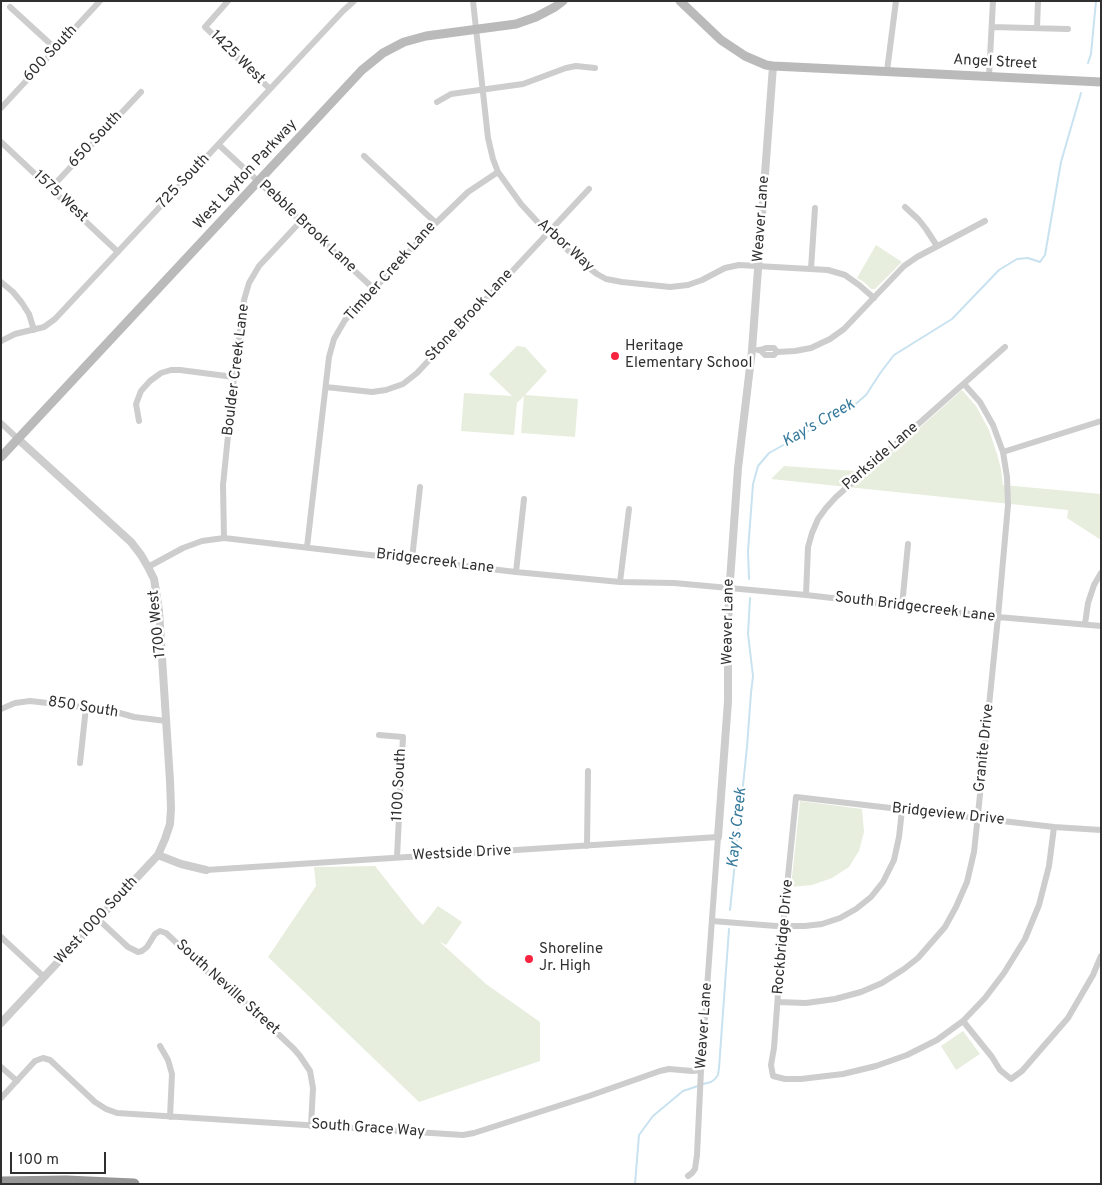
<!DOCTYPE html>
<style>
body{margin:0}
#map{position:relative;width:1102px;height:1185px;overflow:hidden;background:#fff;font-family:Overpass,sans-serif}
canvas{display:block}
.frame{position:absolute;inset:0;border:2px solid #303030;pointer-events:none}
.scale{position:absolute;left:10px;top:1152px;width:96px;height:22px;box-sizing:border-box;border:2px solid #303030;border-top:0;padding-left:6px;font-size:15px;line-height:18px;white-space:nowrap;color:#303030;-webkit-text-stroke:4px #fff;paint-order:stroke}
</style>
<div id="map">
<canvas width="1102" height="1185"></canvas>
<div class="frame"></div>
<div class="scale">100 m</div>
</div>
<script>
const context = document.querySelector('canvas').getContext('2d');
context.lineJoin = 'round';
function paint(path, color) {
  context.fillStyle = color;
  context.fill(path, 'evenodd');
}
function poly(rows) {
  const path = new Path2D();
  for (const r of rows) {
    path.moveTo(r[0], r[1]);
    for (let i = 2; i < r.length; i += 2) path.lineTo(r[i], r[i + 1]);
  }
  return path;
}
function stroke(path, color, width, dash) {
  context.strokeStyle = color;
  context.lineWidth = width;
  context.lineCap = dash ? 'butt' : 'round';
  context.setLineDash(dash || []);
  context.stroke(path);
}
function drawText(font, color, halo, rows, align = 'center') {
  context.font = font + ' Overpass,sans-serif';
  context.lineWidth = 5;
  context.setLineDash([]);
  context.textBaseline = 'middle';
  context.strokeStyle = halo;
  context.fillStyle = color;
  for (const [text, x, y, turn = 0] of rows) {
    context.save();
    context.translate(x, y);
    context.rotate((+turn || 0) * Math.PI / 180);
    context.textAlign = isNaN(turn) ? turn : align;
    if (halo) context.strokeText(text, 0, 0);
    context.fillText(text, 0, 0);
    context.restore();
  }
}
paint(poly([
 [876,245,902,262,875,289,871,289,864,282,857,278],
 [517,346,525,347,547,371,525,395,578,399,575,437,521,433,524,396,518,402,517,402,514,435,461,431,464,393,512,396,489,374],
 [962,390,976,406,989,430,997,454,1001,469,1003,485,1101,494,1101,540,1067,518,1068,510,771,479,784,466,870,472],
 [800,801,862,809,864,832,859,851,849,867,832,878,812,885,791,887],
 [375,866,416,918,423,925,438,906,462,922,446,945,439,941,486,984,540,1022,540,1061,419,1102,268,957,316,886,314,867],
 [963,1031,980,1054,956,1070,941,1046]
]), '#e7eedd');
stroke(poly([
 [1088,63,1091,54,1096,1],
 [749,579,748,551,753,484,758,466,769,453,852,407,866,395,881,372,894,355,952,319,999,270,1017,259,1028,258,1040,262,1045,255,1061,162,1081,93],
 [730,910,747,747,751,693,753,676,748,634,750,598],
 [703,1084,711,1082,715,1079,718,1075,719,1068,729,929],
 [635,1184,639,1135,653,1116,683,1091,698,1086]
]), '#c8e2f0', 2);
stroke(poly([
 [228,1,205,27,270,89],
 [473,1,488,138,493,159,498,172,521,204,543,228,580,261,597,274,606,279,622,282,670,287,688,285,702,280,725,268,739,265,828,270,845,275,859,285,874,298],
 [10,7,56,49],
 [992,27,1068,29],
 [1037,28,1038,1],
 [887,71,896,1],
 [989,76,993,1],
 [437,102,451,94,523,84,566,68,576,66,595,68],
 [1,108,100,1],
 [1,142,118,252],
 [219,145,374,289],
 [364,156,436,223],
 [51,188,141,92],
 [905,207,919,220,926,229,937,246],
 [811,269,815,208],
 [1,282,13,292,22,303,29,314,34,330],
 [1,341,15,334,44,327,55,319,343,11,354,1],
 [758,350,760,350,766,348,774,348,777,352],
 [760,350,765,355,774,355,777,352,795,351,811,348,830,339,844,329,904,266,917,257,985,221],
 [326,387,372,392,386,390,403,384,417,373,589,189],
 [139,421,136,404,141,391,150,381,161,373,171,370,180,370,234,377],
 [1,423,18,439],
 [1003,452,1101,421],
 [224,538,223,485,234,377,244,300,249,283,259,266,301,221],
 [307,547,329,357,334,339,345,320,436,223,468,192,498,172],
 [412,559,420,487],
 [148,567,183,548,202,541,224,538,516,572,620,582,674,583,806,595,998,617,1101,626],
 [516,572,524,499],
 [620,582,629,509],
 [806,595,808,547,812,533,818,519,826,508,836,497,1005,347],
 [902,606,908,544],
 [1085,624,1088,603,1094,585,1101,573],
 [1,709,15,703,30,701,109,710,134,717,166,721],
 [379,735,403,737,397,857],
 [80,763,86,707],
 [1054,827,1049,866,1039,905,1025,939,1004,973,985,998,963,1021,937,1040,907,1055,876,1066,843,1074,801,1079,785,1079,773,1076,771,1065,774,1048,783,926,796,797,1054,827,1101,830],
 [587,846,588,771],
 [206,870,718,837,701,1070,697,1155,695,1169,692,1173,688,1176],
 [98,919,128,947,138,952,142,951,147,947,155,934,160,931,166,933,214,978,238,996,294,1049,300,1056,310,1071,313,1088,311,1126],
 [712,921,776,926,805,926,822,924,840,918,856,909,871,897,883,882,894,860,899,837,902,810],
 [1,937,44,977],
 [778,1002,806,1003,835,999,861,992,882,983,904,969,918,958,945,927,956,907,967,882,974,852,977,824,998,617,1008,505,1007,477,1003,452,993,425,980,402,964,384],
 [963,1021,992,1057,1000,1070,1011,1079,1022,1071,1068,1018,1093,975,1101,956],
 [160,1046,168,1060,172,1074,170,1117],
 [1,1067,17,1081],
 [1,1098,35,1061,43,1058,50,1060,95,1102,106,1109,117,1113,463,1135,474,1133,589,1096,660,1071,669,1069,692,1071,701,1070]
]), '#cdcdcd', 6);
stroke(poly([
 [718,837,728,701,728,629,729,595,738,468,752,350,773,66],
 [158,855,181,864,206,870],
 [1,1023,158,855,165,839,170,824,171,808,170,781,159,611,156,591,154,579,148,567,141,555,131,542,18,439]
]), '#cdcdcd', 8);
stroke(poly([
 [680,1,721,40,745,56,766,65,773,66,1101,82],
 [1,457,362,70,383,53,404,42,426,36,516,24,536,17,555,7,563,1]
]), '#bababa', 9);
stroke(poly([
 [1,1182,66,1181,134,1184]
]), '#979797', 11);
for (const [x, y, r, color] of [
 [615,356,5,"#f6243e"],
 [529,959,5,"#f6243e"]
]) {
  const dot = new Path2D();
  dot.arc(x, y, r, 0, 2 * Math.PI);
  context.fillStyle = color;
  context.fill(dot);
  stroke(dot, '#fff', 2);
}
drawText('15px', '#303030', '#fff', [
 ["600 South",51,54,-47],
 ["1425 West",237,58,44],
 ["Angel Street",995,63,3],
 ["650 South",96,140,-47],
 ["West Layton Parkway",246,175,-47],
 ["725 South",184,182,-47],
 ["1575 West",60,197,43],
 ["Weaver Lane",762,219,-86],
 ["Pebble Brook Lane",307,227,43],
 ["Arbor Way",565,246,42],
 ["Timber Creek Lane",391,272,-48],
 ["Stone Brook Lane",470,316,-47],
 ["Boulder Creek Lane",237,370,-83],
 ["Parkside Lane",881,457,-41],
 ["Bridgecreek Lane",435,562,7],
 ["South Bridgecreek Lane",915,608,7],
 ["Weaver Lane",729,622,-89],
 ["1700 West",158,624,-96],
 ["850 South",83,708,9],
 ["Granite Drive",985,748,-84],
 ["1100 South",400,785,-87],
 ["Bridgeview Drive",948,815,6],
 ["Westside Drive",462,854,-3],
 ["West 1000 South",97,921,-47],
 ["Rockbridge Drive",784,937,-85],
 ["South Neville Street",227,988,42],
 ["Weaver Lane",705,1026,-86],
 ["South Grace Way",368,1129,4]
]);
drawText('15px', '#303030', '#fff', [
 ["Heritage",625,347],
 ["Elementary School",625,364],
 ["Shoreline",539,950],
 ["Jr. High",539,967]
], 'left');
drawText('italic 16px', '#35799b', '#fff', [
 ["Kay's Creek",819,424,-30],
 ["Kay's Creek",738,828,-84]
]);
</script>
